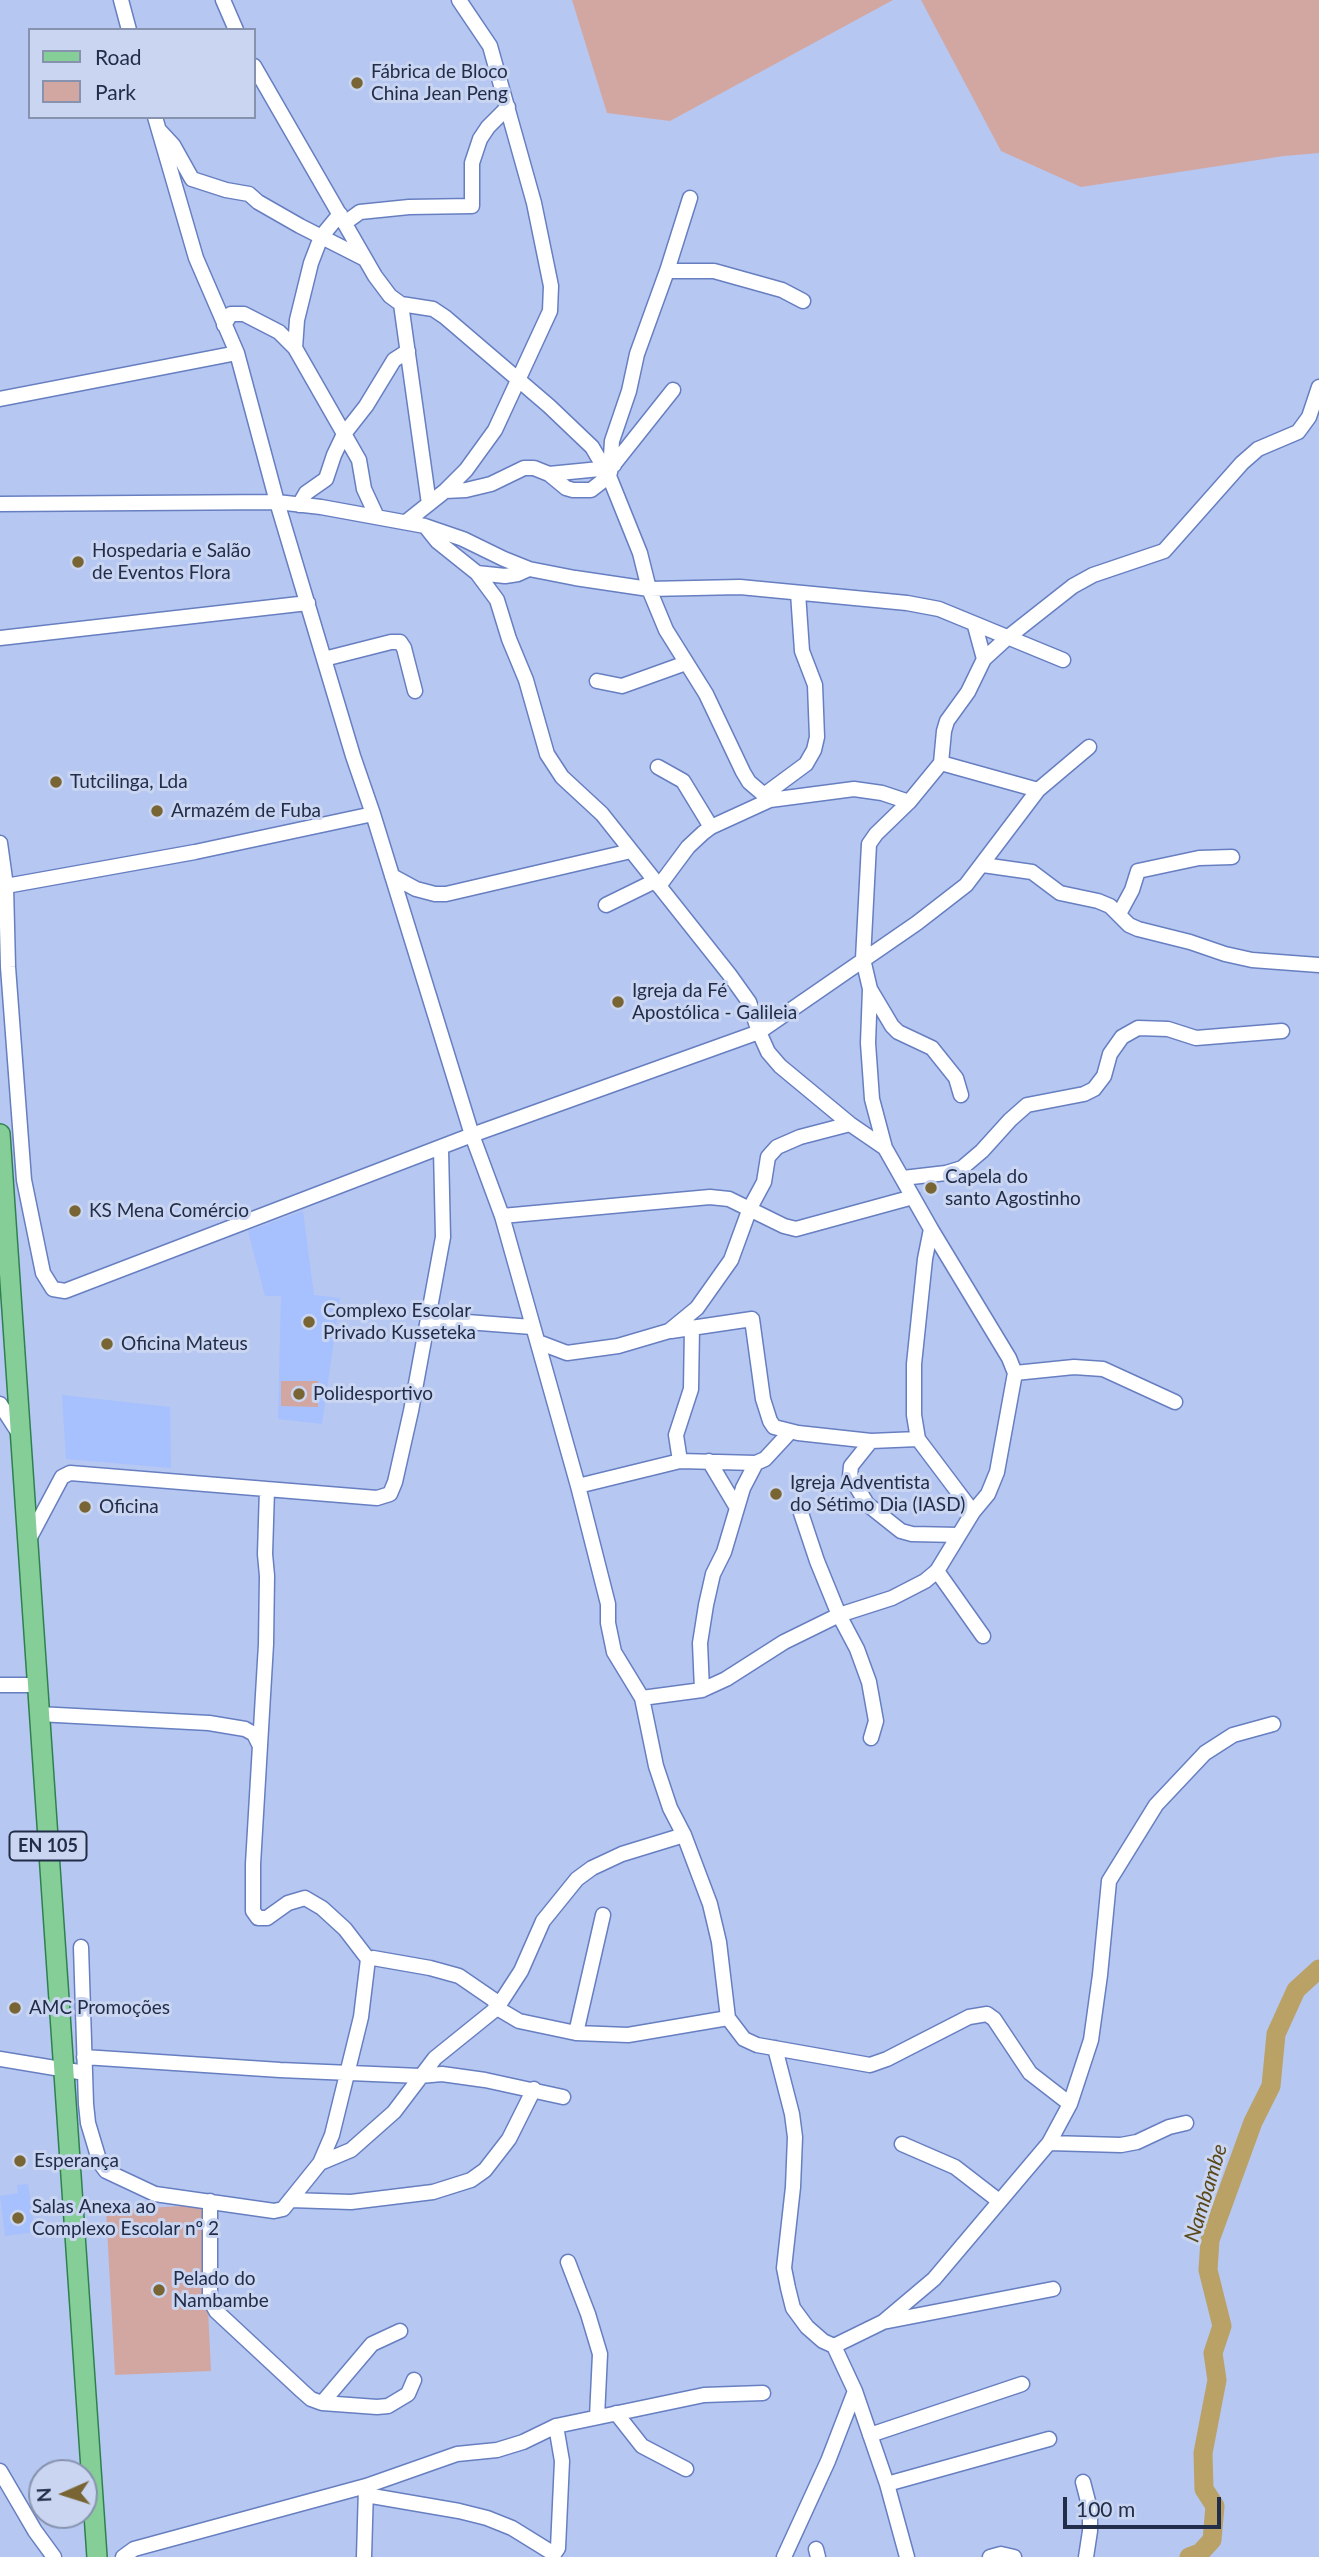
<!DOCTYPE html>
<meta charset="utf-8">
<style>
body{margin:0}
#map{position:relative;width:1319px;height:2557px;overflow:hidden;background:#b6c7f2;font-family:Lato,sans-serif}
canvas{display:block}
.legend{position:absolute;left:28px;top:28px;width:228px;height:91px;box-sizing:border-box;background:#c9d5f1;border:2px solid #8692ae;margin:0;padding:9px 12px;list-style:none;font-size:21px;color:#222d49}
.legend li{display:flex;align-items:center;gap:14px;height:35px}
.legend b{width:35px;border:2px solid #8692ae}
.north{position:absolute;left:28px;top:2459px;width:70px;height:70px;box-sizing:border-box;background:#c9d5f1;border:2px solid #8692ae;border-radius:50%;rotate:267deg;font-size:19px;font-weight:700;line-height:28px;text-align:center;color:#222d49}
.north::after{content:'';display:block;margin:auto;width:24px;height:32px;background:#796534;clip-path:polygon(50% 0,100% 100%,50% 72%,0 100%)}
.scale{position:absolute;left:1063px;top:2497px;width:158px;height:32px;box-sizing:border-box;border:4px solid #222d49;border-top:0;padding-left:9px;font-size:21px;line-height:24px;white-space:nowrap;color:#222d49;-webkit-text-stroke:5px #c9d5f1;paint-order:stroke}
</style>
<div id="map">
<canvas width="1319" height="2557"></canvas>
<ul class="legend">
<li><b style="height:9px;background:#86ce97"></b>Road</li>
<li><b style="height:19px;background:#d3a7a1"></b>Park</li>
</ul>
<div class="north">N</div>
<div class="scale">100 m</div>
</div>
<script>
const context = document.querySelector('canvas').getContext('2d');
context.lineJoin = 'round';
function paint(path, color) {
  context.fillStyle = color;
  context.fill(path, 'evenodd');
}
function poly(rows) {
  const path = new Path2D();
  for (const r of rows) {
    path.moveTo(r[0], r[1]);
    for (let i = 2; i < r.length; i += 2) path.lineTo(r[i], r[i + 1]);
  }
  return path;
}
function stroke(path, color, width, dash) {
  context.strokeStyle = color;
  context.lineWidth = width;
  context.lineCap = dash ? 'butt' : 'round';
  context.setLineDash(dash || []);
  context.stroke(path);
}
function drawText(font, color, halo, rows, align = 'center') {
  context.font = font + ' Lato,sans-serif';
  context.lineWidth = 6;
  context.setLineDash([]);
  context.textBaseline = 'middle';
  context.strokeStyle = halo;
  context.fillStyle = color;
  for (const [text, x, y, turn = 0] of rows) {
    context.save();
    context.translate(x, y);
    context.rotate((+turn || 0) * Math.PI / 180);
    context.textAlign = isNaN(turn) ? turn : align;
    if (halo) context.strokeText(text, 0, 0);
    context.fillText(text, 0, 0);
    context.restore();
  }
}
paint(poly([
 [303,1211,314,1295,340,1298,322,1424,278,1419,281,1296,265,1296,248,1231],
 [62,1395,170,1407,171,1468,66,1459],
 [28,2184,35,2232,5,2236,0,2196,18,2193,17,2185]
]), '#a7c0fe');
paint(poly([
 [572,0,893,0,670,121,607,113],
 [921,0,1319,0,1319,153,1284,156,1081,187,1001,151],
 [281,1381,318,1381,318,1407,281,1406],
 [203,2205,211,2371,115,2375,106,2210]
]), '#d3a7a1');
stroke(poly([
 [1189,2557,1200,2553,1212,2540,1215,2506,1204,2489,1203,2453,1217,2380,1213,2353,1222,2326,1208,2270,1210,2240,1253,2122,1271,2086,1276,2034,1296,1990,1319,1969]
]), '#baa165', 19);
const minor = poly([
 [121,0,129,30],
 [223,0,236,30],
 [254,66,375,276,390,296,401,304,433,309,445,317,549,406,592,447,609,476,640,553,649,589,666,630,706,694,743,772,749,782,770,800],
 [155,117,196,258,237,353,277,502,353,756,373,814,472,1135,502,1216,578,1486,608,1604,608,1623,614,1652,642,1698,656,1766,670,1808,684,1835,710,1904,719,1942,728,2018,744,2039,757,2045,870,2065,887,2059,969,2017,987,2014,994,2019,1030,2073,1070,2104],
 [160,131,173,145,192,179,226,190,249,194,258,202,300,226,365,259],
 [346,222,360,212,409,207,472,206,472,163,480,139,488,127,508,107],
 [667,271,714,271,782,290,803,301],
 [401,304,429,504],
 [224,325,231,314,244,314,279,332,295,348,359,460,364,489,377,517],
 [295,348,297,320,311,263,321,237,340,214],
 [0,399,237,353],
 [614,465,611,456,612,441,629,391,637,354,667,271,690,198],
 [549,474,610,468],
 [445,491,466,490,491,484,524,468,534,468,549,474,566,488,573,490,591,490,609,476,611,468,673,390],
 [0,504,277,502,321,507,425,526,463,539,504,559,529,569,575,578,649,589,740,587,907,603,939,609,1063,660],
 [299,505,306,493,326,479,334,455,344,434,366,406,394,360,408,351],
 [406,522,445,491,466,470,495,430,550,311,551,286,534,203,490,46,459,0],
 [425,526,437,541,477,573,497,600,509,639,526,680,547,754,562,777,602,814,729,974,749,1002,759,1032,768,1052,780,1066,850,1124,885,1148,931,1229,1009,1358,1015,1373,997,1472,988,1494,973,1512,937,1571,925,1581,892,1598,839,1615,784,1642,726,1679,702,1690,642,1698],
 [477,573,505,576,518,574,529,569],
 [975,626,984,659],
 [0,638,308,603],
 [324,659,391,642,400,642,404,648,415,691],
 [597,681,622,686,686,663],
 [941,763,1038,790],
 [658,767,683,781,711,827],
 [764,795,806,764,814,750,817,737,815,685,802,651,798,593],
 [373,814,195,852,6,886,8,967,24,1180,43,1273,53,1289,65,1291,472,1135,759,1032,917,923,966,885,1038,790,1089,747],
 [0,843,6,886],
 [983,865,1032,872,1060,893,1098,901,1110,906,1129,925,1138,929,1190,942,1225,954,1252,960,1319,965],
 [392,876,416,889,435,894,446,894,631,851],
 [659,886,688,847,703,833,711,827,770,800,854,789,882,793,909,802],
 [606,905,655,881],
 [1119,914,1132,890,1138,871,1199,858,1232,857],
 [870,989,892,1026,898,1032,932,1048,956,1078,961,1095],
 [885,1148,872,1099,868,1043,870,989,863,959,869,844,876,834,909,802,941,763,944,731,947,721,968,692,984,659,1007,638,1073,586,1093,575,1164,551,1242,463,1258,449,1298,432,1309,417,1319,387],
 [903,1178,946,1173,962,1168,982,1151,1010,1120,1027,1105,1084,1094,1094,1089,1104,1076,1110,1054,1122,1037,1138,1028,1168,1029,1196,1038,1282,1031],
 [502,1216,710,1197,729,1199,784,1226,796,1229,913,1197],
 [931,1229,925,1259,914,1364,914,1415,918,1439,973,1512],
 [428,1319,532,1327],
 [671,1331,752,1319,763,1399,770,1421,774,1427,798,1433,871,1441,918,1439],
 [538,1342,567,1353,618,1346,669,1331,697,1308,731,1260,750,1208,764,1182,768,1157,777,1147,800,1137,850,1124],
 [1015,1373,1074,1367,1103,1369,1175,1402],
 [0,1404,20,1435],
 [871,1441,851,1466,850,1476,867,1504,901,1531,912,1534,959,1535],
 [680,1461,676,1435,691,1389,692,1327],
 [709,1461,737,1508],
 [578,1486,680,1461,756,1463,765,1459,790,1432],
 [267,1489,265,1554,267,1576,266,1644,253,1864,253,1911,258,1918,267,1918,288,1903,305,1898,322,1908,345,1929,368,1959],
 [801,1513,817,1561,839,1615,857,1649,869,1682,876,1721,871,1738],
 [28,1541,62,1477,70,1473,377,1498,390,1494,395,1482,411,1411,443,1237,441,1149],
 [937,1571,983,1636],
 [0,1685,36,1685],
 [702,1690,700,1643,706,1605,713,1574,724,1552,743,1488,756,1463],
 [38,1714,209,1723,245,1729,254,1734,260,1746],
 [81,1947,86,2104,88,2123,100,2163,106,2171,155,2194,274,2211,283,2209,320,2163,332,2135,361,2017,368,1959,373,1958,430,1968,459,1976,494,2000,497,2008,519,2021,576,2033,628,2035,728,2018],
 [576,2033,603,1915],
 [775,2048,792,2114,795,2137,793,2187,784,2268,788,2288,793,2308,807,2327,823,2341,834,2346],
 [84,2057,280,2070,420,2076,442,2074,485,2080,563,2097],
 [0,2059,85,2073],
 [1049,2143,1121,2145,1137,2142,1169,2127,1186,2123],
 [902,2144,955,2167,999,2201],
 [320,2163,351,2150,394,2112,435,2058,497,2008,521,1971,543,1921,577,1879,592,1868,622,1854,684,1835],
 [290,2200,351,2202,433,2192,471,2180,485,2170,509,2139,534,2089],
 [210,2201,210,2300,216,2311,302,2391,311,2399,322,2403,377,2407,388,2406,408,2394,414,2380],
 [568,2262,588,2314,600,2354,597,2417],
 [883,2322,934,2279,1049,2143,1070,2104,1091,2040,1100,1975,1109,1881,1156,1805,1205,1753,1233,1735,1273,1724],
 [322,2403,372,2344,400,2331],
 [616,2413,642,2446,686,2469],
 [870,2435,1022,2384],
 [0,2471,35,2531,54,2557],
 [1083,2482,1090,2509,1090,2531,1086,2557],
 [887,2484,1049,2439],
 [366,2495,459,2511,487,2518,512,2528,554,2554,558,2548,562,2461,556,2426],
 [816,2549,818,2557],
 [123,2557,134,2549,366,2486,457,2454,497,2450,523,2442,556,2426,704,2395,763,2393],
 [364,2557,366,2488],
 [784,2557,828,2461,855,2391],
 [907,2557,887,2484,855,2391,834,2346,883,2322,1053,2289],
 [990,2557,1001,2554,1014,2557]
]);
const major = poly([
 [0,1134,97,2557]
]);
stroke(minor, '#677fc1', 17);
stroke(major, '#2e814f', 22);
stroke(minor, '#fff', 14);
stroke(major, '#86ce97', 19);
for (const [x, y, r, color] of [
 [357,83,7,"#796534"],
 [78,562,7,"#796534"],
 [56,782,7,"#796534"],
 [157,811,7,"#796534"],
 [618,1002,7,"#796534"],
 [931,1188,7,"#796534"],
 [75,1211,7,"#796534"],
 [309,1322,7,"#796534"],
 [107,1344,7,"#796534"],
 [299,1394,7,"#796534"],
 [776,1494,7,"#796534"],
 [85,1507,7,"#796534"],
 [15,2008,7,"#796534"],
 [20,2161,7,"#796534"],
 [18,2218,7,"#796534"],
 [159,2290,7,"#796534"]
]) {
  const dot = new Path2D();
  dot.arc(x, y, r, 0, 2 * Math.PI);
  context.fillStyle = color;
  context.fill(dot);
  stroke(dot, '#c9d5f1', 2.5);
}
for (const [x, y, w] of [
 [48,1846,77]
]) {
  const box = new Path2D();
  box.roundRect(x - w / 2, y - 14.5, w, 29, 5);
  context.fillStyle = '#c9d5f1';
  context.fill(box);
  stroke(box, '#222d49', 2);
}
drawText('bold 18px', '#222d49', null, [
 ["EN 105",48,1846]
]);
drawText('19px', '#222d49', '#c9d5f1', [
 ["Fábrica de Bloco",371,72],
 ["China Jean Peng",371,94],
 ["Hospedaria e Salão",92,551],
 ["de Eventos Flora",92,573],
 ["Tutcilinga, Lda",70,782],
 ["Armazém de Fuba",171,811],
 ["Igreja da Fé",632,991],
 ["Apostólica - Galileia",632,1013],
 ["Capela do",945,1177],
 ["santo Agostinho",945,1199],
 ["KS Mena Comércio",89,1211],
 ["Complexo Escolar",323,1311],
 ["Privado Kusseteka",323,1333],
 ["Oficina Mateus",121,1344],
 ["Polidesportivo",313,1394],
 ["Igreja Adventista",790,1483],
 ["do Sétimo Dia (IASD)",790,1505],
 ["Oficina",99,1507],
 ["AMC Promoções",29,2008],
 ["Esperança",34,2161],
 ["Salas Anexa ao",32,2207],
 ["Complexo Escolar nº 2",32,2229],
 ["Pelado do",173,2279],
 ["Nambambe",173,2301]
], 'left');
drawText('italic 21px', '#5a4819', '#c9d5f1', [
 ["Nambambe",1206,2193,-73]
]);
</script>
